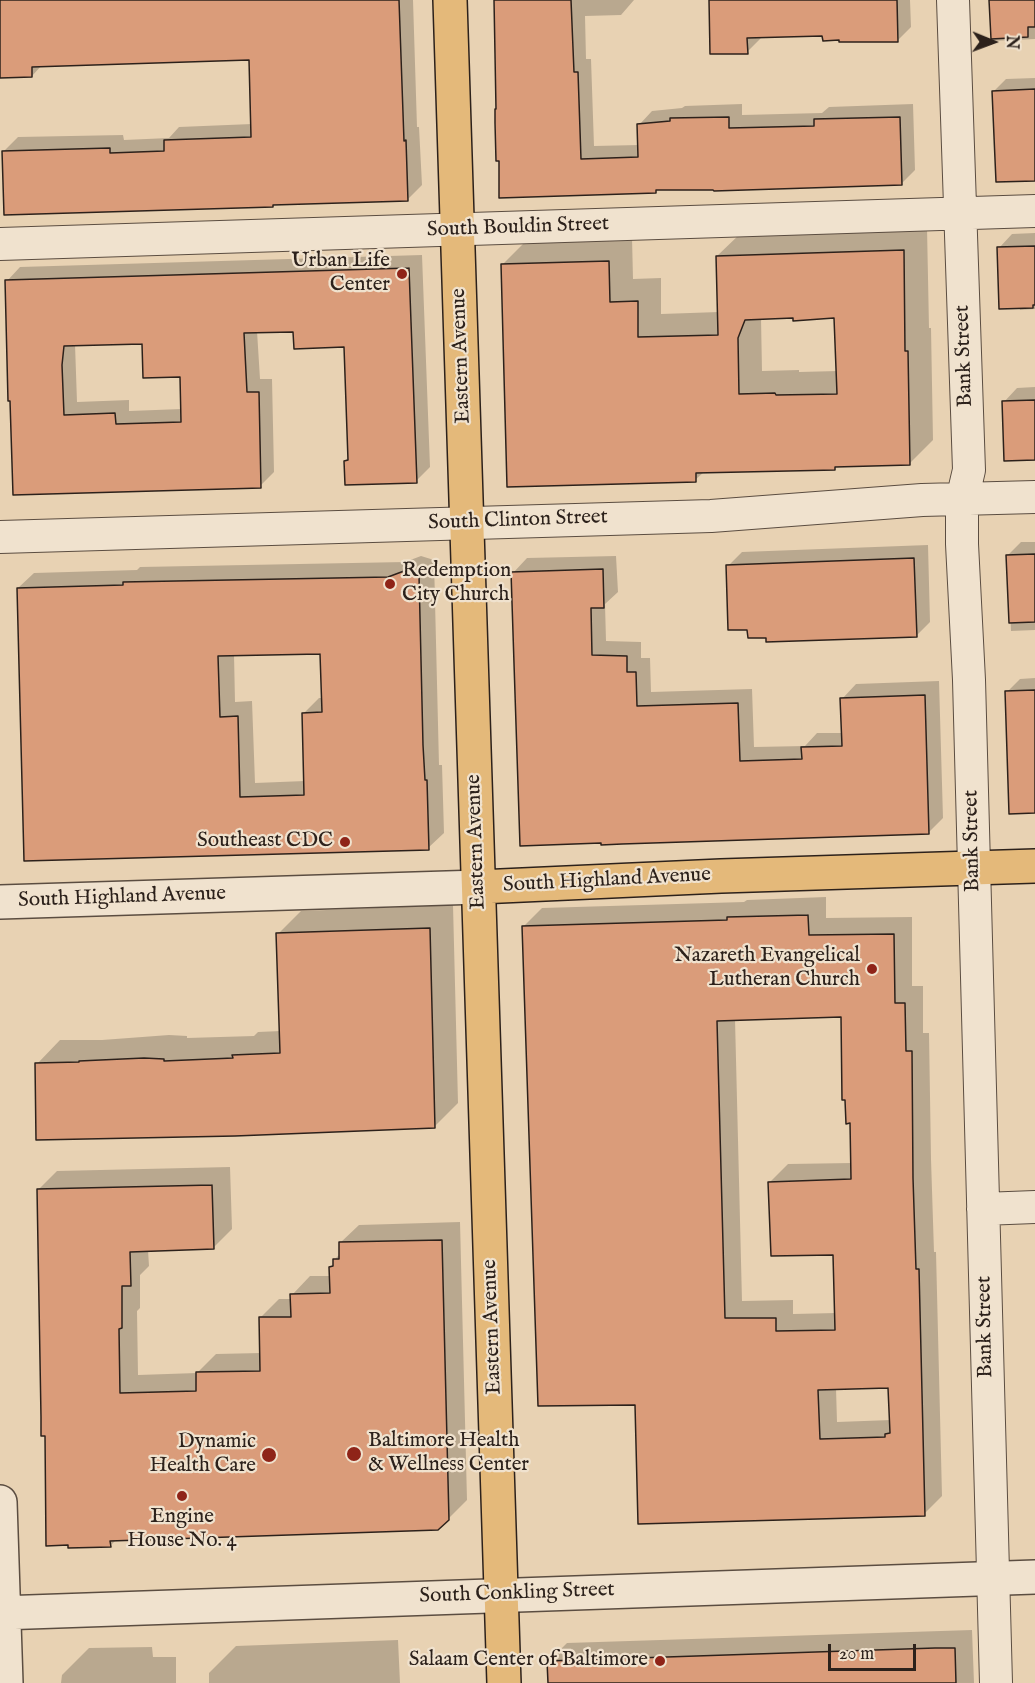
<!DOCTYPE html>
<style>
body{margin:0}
#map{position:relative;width:1035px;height:1683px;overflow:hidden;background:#e8d2b3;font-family:"IM FELL English",serif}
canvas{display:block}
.north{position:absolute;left:963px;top:12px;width:60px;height:60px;-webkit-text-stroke:4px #f0e2ce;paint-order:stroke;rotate:91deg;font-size:16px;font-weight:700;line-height:24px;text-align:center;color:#2c211b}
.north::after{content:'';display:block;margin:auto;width:21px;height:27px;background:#2c211b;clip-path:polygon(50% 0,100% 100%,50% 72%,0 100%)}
.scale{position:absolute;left:828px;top:1644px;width:88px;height:27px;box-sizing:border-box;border:3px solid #2c211b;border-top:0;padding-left:8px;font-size:18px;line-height:21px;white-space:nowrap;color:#2c211b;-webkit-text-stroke:4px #f0e2ce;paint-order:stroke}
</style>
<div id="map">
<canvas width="1035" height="1683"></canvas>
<div class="north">N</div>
<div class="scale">20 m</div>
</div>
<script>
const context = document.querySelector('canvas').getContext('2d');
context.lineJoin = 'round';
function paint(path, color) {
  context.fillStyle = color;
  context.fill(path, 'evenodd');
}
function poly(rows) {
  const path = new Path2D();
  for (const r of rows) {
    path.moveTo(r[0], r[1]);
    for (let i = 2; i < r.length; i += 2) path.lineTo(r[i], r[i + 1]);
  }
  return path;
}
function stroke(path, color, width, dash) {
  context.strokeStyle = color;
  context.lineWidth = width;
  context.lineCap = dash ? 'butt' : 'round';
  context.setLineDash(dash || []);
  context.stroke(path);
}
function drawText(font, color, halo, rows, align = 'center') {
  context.font = font + ' "IM FELL English",serif';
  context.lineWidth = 4.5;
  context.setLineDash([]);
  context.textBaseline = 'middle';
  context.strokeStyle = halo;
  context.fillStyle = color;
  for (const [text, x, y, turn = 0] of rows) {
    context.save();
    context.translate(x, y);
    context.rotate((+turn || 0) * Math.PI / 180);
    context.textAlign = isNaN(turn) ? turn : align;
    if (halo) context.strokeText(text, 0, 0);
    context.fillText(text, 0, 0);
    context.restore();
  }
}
paint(poly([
 [0,0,413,0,417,127,419,127,422,185,408,199,4,151,18,137,123,135,124,140,169,138,179,127,252,124,250,59,42,65,32,76,0,25],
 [496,0,634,0,621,15,585,16,586,59,591,59,594,146,639,145,639,125,652,111,682,108,685,106,742,104,742,115,822,113,829,107,913,104,915,170,902,183,658,189,655,191,501,196],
 [710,0,910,0,911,27,897,41,824,34,761,36,761,38,747,52],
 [991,0,1035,0,1035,39,992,41],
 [1035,78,1035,179,994,91,1006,79],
 [927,227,929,328,931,328,933,440,910,463,837,465,834,468,704,472,695,480,503,264,527,240,632,237,633,279,661,278,661,314,719,312,717,256,741,233],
 [835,317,838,371,799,372,799,370,762,371,761,318],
 [1035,233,1035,309,1020,310,999,248,1012,234],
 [422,255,430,467,416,481,345,461,349,457,345,345,294,330,257,331,260,379,272,379,274,472,260,486,14,494,7,281,20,267],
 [144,342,181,376,182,409,129,411,129,400,77,402,75,344],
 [1035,387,1035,461,1024,461,1004,402,1017,388],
 [1021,542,1035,542,1035,630,1011,631,1008,555],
 [928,545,930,622,916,636,767,636,728,566,742,552],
 [421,556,434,560,439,765,442,765,444,833,428,848,25,859,18,588,34,573,137,570,140,567,405,562],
 [321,653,323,698,319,698,304,713,305,781,255,783,252,701,235,702,234,654],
 [616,556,618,592,605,604,606,641,641,642,641,658,650,658,651,692,752,689,754,747,805,746,817,733,843,733,842,699,856,684,939,681,943,818,929,832,622,843,513,573,527,558],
 [1035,678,1035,812,1007,692,1020,679],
 [826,897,826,918,912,917,912,986,923,986,923,1033,929,1033,931,1159,934,1252,936,1252,942,1496,924,1514,636,1403,524,926,542,908,744,902,747,900],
 [842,1015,852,1122,852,1163,788,1164,770,1182,835,1253,836,1313,793,1314,793,1300,742,1301,735,1019],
 [889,1387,891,1420,837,1422,836,1388],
 [453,905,458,1103,434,1127,37,1064,60,1040,102,1040,169,1035,187,1036,187,1038,254,1036,258,1032,281,1031,278,934,301,911],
 [230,1167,232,1229,213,1248,148,1250,149,1266,140,1275,140,1308,137,1311,138,1375,197,1373,216,1354,261,1353,260,1318,279,1299,292,1299,292,1295,310,1276,331,1276,331,1267,334,1264,334,1260,341,1253,340,1243,359,1225,460,1222,467,1500,448,1519,116,1540,110,1546,38,1190,57,1171],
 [972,1630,974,1683,550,1683,549,1661,567,1643],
 [398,1640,400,1683,209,1683,209,1673,236,1646],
 [152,1647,153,1657,176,1657,176,1683,61,1683,62,1675,89,1648]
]), '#0003');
const building = poly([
 [0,0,399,0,404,141,406,140,408,201,273,205,273,207,4,215,2,151,110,148,110,153,164,151,164,140,251,137,249,60,32,67,32,77,0,78,0,0],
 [494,0,571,0,574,72,578,72,581,159,638,157,637,124,670,121,670,118,729,117,729,128,814,126,814,119,900,117,902,185,714,191,713,190,656,190,656,193,499,198,499,161,496,161,495,123,495,109,496,109,494,0],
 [709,0,897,0,898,42,839,42,839,40,823,41,822,36,747,38,748,54,710,54,709,0],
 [989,0,1035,0,1035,27,1028,27,1028,37,991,39,989,0],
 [1035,89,1035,181,996,182,992,91,1035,89],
 [1035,246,1035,305,1033,305,1033,308,999,309,997,247,1035,246],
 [904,250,905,351,908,351,910,465,835,467,835,470,696,473,696,482,507,487,501,264,609,261,610,302,638,301,638,337,718,335,716,256,904,250],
 [793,318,793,321,834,318,837,394,776,395,775,393,739,394,738,338,745,320,793,318],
 [409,268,417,483,345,485,344,461,348,460,344,347,294,349,293,332,244,333,247,392,259,392,261,488,13,495,10,401,8,401,5,280,409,268],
 [142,344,143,378,180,377,181,422,116,424,115,413,64,415,62,365,64,346,142,344],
 [1035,400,1035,460,1004,461,1002,401,1035,400],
 [1035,554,1035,622,1009,623,1006,555,1035,554],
 [914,558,917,637,766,642,766,638,748,638,747,630,728,630,726,565,914,558],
 [603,569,604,608,591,608,592,655,627,656,627,672,636,672,637,706,738,703,740,761,802,759,801,747,842,746,840,698,925,695,929,834,622,844,601,845,601,843,520,846,511,572,603,569],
 [404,571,410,571,419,575,423,745,425,780,427,780,429,850,24,861,17,588,123,585,123,582,388,577,404,571],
 [320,654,322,712,302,713,304,795,240,797,238,716,220,717,218,656,320,654],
 [1035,690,1035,813,1009,814,1005,691,1035,690],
 [808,915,809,935,894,934,895,1003,905,1003,906,1051,912,1051,913,1178,916,1269,919,1269,925,1516,638,1524,635,1405,538,1406,522,926,727,920,727,917,808,915],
 [841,1017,842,1100,845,1100,846,1124,850,1123,851,1179,768,1182,771,1256,833,1255,835,1330,776,1331,776,1318,725,1318,717,1021,841,1017],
 [888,1388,890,1433,885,1434,885,1437,820,1439,818,1390,888,1388],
 [430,928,435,1128,235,1136,36,1140,35,1063,79,1062,79,1061,144,1058,164,1059,164,1061,233,1058,232,1055,280,1053,276,933,430,928],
 [212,1185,214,1249,130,1252,131,1286,122,1286,122,1328,119,1329,120,1393,196,1391,196,1372,260,1371,259,1317,291,1317,290,1294,330,1293,329,1267,333,1266,333,1259,339,1259,339,1242,442,1240,449,1520,438,1530,110,1541,111,1547,68,1548,68,1545,46,1546,45,1436,41,1436,41,1417,37,1189,212,1185],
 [935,1648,955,1648,956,1683,548,1683,547,1661,935,1648]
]);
paint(building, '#da9c7a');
stroke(building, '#2c211b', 1.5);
const minor = poly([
 [953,0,969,470,962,500,962,544,969,680,996,1683],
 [0,244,1035,211],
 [0,537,711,516,922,500,1035,497],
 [983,1209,1035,1207]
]);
const tertiary = poly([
 [0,902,479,887],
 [0,1502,6,1683],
 [0,1613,1035,1577]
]);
const primary = poly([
 [450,0,504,1683],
 [479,887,721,876,1035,866]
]);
stroke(minor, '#5b4d41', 34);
stroke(tertiary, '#5b4d41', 36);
stroke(primary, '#2c211b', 36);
stroke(minor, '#f0e2ce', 32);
stroke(tertiary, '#f0e2ce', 33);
stroke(primary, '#e4b97a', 33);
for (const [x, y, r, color] of [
 [402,274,6,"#8f2418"],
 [390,584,6,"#8f2418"],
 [345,842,6,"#8f2418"],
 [872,969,6,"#8f2418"],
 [354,1454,8,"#8f2418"],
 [269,1455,8,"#8f2418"],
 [182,1496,6,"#8f2418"],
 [660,1661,6,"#8f2418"]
]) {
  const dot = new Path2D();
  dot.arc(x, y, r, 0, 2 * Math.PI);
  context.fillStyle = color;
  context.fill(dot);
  stroke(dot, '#f0e2ce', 2);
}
drawText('21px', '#2c211b', '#f0e2ce', [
 ["South Bouldin Street",518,228,-2],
 ["Eastern Avenue",462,356,-92],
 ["Bank Street",965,356,-92],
 ["South Clinton Street",518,521,-2],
 ["Bank Street",973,841,-91],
 ["Eastern Avenue",477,842,-92],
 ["South Highland Avenue",607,881,-3],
 ["South Highland Avenue",122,898,-2],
 ["Eastern Avenue",493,1327,-92],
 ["Bank Street",986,1327,-91],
 ["South Conkling Street",517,1594,-2]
]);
drawText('21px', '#2c211b', '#f0e2ce', [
 ["Urban Life",390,262],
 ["Center",390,286],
 ["Redemption",402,572,"left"],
 ["City Church",402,596,"left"],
 ["Southeast CDC",333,842],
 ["Nazareth Evangelical",860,957],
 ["Lutheran Church",860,981],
 ["Baltimore Health",368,1442,"left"],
 ["& Wellness Center",368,1466,"left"],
 ["Dynamic",256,1443],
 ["Health Care",256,1467],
 ["Engine",182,1518,"center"],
 ["House No. 4",182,1542,"center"],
 ["Salaam Center of Baltimore",648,1661]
], 'right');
</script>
